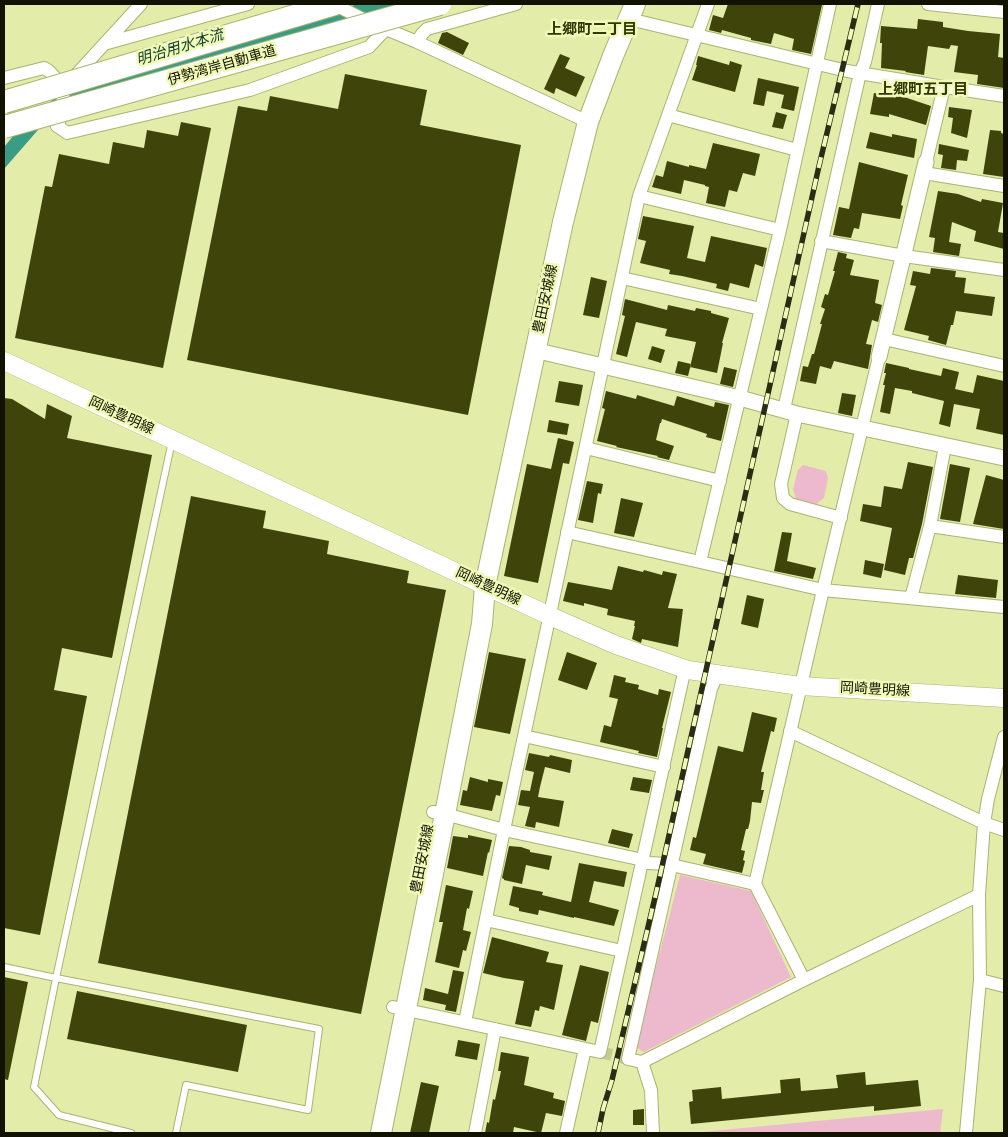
<!DOCTYPE html>
<meta charset="utf-8">
<style>
body{margin:0}
#map{position:relative;width:1008px;height:1137px;overflow:hidden;background:#e3eda9;font-family:"Times New Roman",serif}
canvas{display:block}
.frame{position:absolute;inset:0;border:5px solid #111300;pointer-events:none}
</style>
<div id="map">
<canvas width="1008" height="1137"></canvas>
<div class="frame"></div>
</div>
<script>
const context = document.querySelector('canvas').getContext('2d');
context.lineJoin = 'round';
function paint(path, color) {
  context.fillStyle = color;
  context.fill(path, 'evenodd');
}
function poly(rows) {
  const path = new Path2D();
  for (const r of rows) {
    path.moveTo(r[0], r[1]);
    for (let i = 2; i < r.length; i += 2) path.lineTo(r[i], r[i + 1]);
  }
  return path;
}
function stroke(path, color, width, dash) {
  context.strokeStyle = color;
  context.lineWidth = width;
  context.lineCap = dash ? 'butt' : 'round';
  context.setLineDash(dash || []);
  context.stroke(path);
}
function drawText(font, color, halo, rows, align = 'center') {
  context.font = font + ' "Times New Roman","Noto Sans JP",serif';
  context.lineWidth = 5;
  context.setLineDash([]);
  context.textBaseline = 'middle';
  context.strokeStyle = halo;
  context.fillStyle = color;
  for (const [text, x, y, turn = 0] of rows) {
    context.save();
    context.translate(x, y);
    context.rotate((+turn || 0) * Math.PI / 180);
    context.textAlign = isNaN(turn) ? turn : align;
    if (halo) context.strokeText(text, 0, 0);
    context.fillText(text, 0, 0);
    context.restore();
  }
}
paint(poly([
 [803,465,826,471,828,478,824,498,814,506,797,502,793,489,798,470],
 [680,875,751,891,791,977,644,1052,635,1047],
 [943,1109,940,1133,691,1133]
]), '#edb9cc');
paint(poly([
 [358,4,411,4,44,123,4,169,4,147,19,129,47,104,61,94,91,82]
]), '#3a9c85');
paint(poly([
 [728,4,822,5,811,54,792,50,794,39,774,33,771,44,751,40,751,38,722,30,721,33,709,30,713,15,723,18],
 [918,19,943,22,943,27,968,31,1000,34,998,57,1004,58,1004,88,977,84,978,75,954,72,958,46,951,45,949,49,928,46,924,75,905,72,906,71,881,68,882,43,880,43,881,26,917,29],
 [447,32,469,43,463,55,438,43,442,33],
 [560,54,570,58,565,68,585,77,576,97,556,88,554,94,544,89],
 [698,56,729,65,730,61,742,65,735,92,692,80,697,65,696,65],
 [345,74,427,90,420,125,521,145,468,415,187,360,238,106,267,111,270,96,338,109],
 [758,78,799,87,794,111,781,108,784,95,767,91,764,106,753,104],
 [874,93,904,97,931,106,926,125,889,114,889,117,870,114],
 [949,107,972,110,967,138,951,133,953,118,948,117],
 [776,112,787,115,783,129,772,127],
 [181,122,211,128,163,368,15,338,45,186,52,187,59,154,109,164,113,142,144,148,147,130,178,136],
 [990,130,1001,131,1001,133,1004,134,1004,177,983,174],
 [870,132,892,137,892,134,917,139,914,158,866,148],
 [713,143,760,154,755,176,743,173,737,192,729,190,725,207,706,203,709,187,705,186,705,185,684,180,681,194,652,187,656,175,663,177,667,161,689,167,689,165,706,169],
 [939,144,969,150,967,161,957,160,956,170,941,168,943,155,938,154],
 [859,162,908,175,901,205,903,206,900,219,862,213,859,229,854,228,851,238,833,235,839,207,849,209],
 [938,191,958,194,981,202,982,199,1003,203,998,232,1004,233,1004,249,974,241,976,231,952,222,949,242,961,244,959,256,933,252,935,238,929,237],
 [643,216,694,226,687,258,705,262,711,236,767,248,763,267,755,264,749,288,730,283,728,291,716,288,717,284,682,276,669,274,670,270,640,263,646,241,638,239],
 [838,252,847,254,846,258,854,260,850,275,879,280,875,303,882,305,878,322,872,320,866,344,872,345,868,369,834,361,831,369,820,366,816,384,800,381,803,366,808,367,812,354,814,354,822,324,820,324,825,309,821,307,825,294,828,295,835,271,833,271],
 [931,268,956,271,955,277,966,278,964,293,995,297,992,316,956,311,953,325,951,325,946,345,928,340,929,336,904,330,916,286,910,285,913,271,930,274],
 [591,277,607,281,599,318,583,315],
 [625,299,667,310,668,305,695,311,696,308,711,311,711,313,729,318,722,343,723,343,717,373,690,367,696,342,665,336,667,329,636,322,627,357,616,354,625,316,622,315],
 [652,346,665,350,661,363,648,359],
 [678,361,691,364,688,376,675,373],
 [886,363,909,368,909,369,941,376,943,368,959,372,955,389,973,393,977,375,1004,381,1004,435,976,429,980,409,954,404,950,427,939,424,944,401,912,393,912,391,895,388,890,414,880,412,885,385,883,385,886,373,884,373],
 [724,367,737,370,733,387,720,384],
 [559,381,583,385,579,406,555,402],
 [606,391,636,399,637,395,674,406,677,396,714,407,715,402,729,405,721,441,706,437,707,434,662,419,661,423,660,423,656,440,674,446,669,460,657,457,658,456,616,447,617,446,597,441,605,409,602,408],
 [842,393,856,395,852,416,838,413],
 [4,398,12,399,45,419,47,404,72,416,67,438,152,455,112,658,62,648,54,690,87,696,40,935,4,928],
 [549,420,569,424,567,435,547,432],
 [558,438,574,442,569,464,563,463,538,583,504,576,527,464,551,469],
 [908,462,933,467,922,524,913,558,909,558,905,575,884,570,892,528,860,521,863,504,881,507,884,486,902,489],
 [950,464,970,468,960,522,940,519],
 [986,475,1004,480,1004,529,973,524],
 [587,481,603,484,601,494,598,493,593,523,578,520],
 [191,496,266,511,263,528,329,541,327,554,409,571,407,583,446,590,361,1014,98,963],
 [621,498,643,503,634,537,614,533],
 [782,532,792,533,787,561,816,568,813,579,774,571],
 [865,560,884,564,881,578,863,574],
 [618,566,643,572,644,570,662,575,663,571,677,574,668,608,683,609,678,647,642,639,641,643,632,639,635,626,634,626,635,621,607,615,608,609,584,603,584,606,563,601,568,582,612,590],
 [958,575,998,580,996,598,955,594],
 [747,595,764,599,758,628,741,624],
 [489,652,526,659,510,734,474,727],
 [567,652,597,663,587,690,558,680],
 [614,675,626,678,625,682,639,685,638,689,658,695,659,689,671,692,662,728,663,728,657,757,638,753,639,751,600,742,604,725,611,727,618,699,609,697],
 [752,712,777,718,774,732,771,731,761,772,764,772,761,790,764,790,761,803,752,802,750,821,748,829,746,829,741,850,745,851,743,860,745,861,742,873,703,864,706,854,690,850,693,837,696,838,718,746,743,752],
 [529,753,549,757,550,755,572,760,570,773,545,767,540,787,538,797,564,801,559,827,536,822,535,828,525,826,530,807,518,805,521,790,530,791,534,772,525,770],
 [470,777,488,782,488,779,503,782,500,796,496,795,492,811,460,805,463,790,467,791],
 [633,777,652,780,649,793,630,790],
 [612,829,633,834,629,848,608,843],
 [468,835,492,840,489,853,488,852,483,876,447,868,453,836,468,838],
 [509,846,521,847,530,850,530,852,552,856,549,870,526,865,522,884,504,880,504,879,502,878],
 [579,863,627,872,624,887,594,881,589,902,619,910,614,926,574,917,574,918,539,910,538,915,519,911,519,908,509,905,513,886,543,892,542,895,571,902],
 [446,885,473,891,469,909,467,908,463,930,471,932,466,951,463,950,459,968,435,962,443,922,439,922],
 [492,937,549,952,546,962,563,965,554,1010,540,1006,539,1011,535,1010,531,1027,515,1024,524,981,504,978,483,973],
 [580,965,609,972,598,1023,591,1021,586,1041,562,1035],
 [453,970,464,972,456,1012,445,1010,446,1005,423,1000,425,988,448,994],
 [4,977,28,982,8,1080,4,1079],
 [77,991,247,1025,238,1072,67,1039],
 [458,1040,480,1044,477,1060,455,1056],
 [501,1052,529,1057,524,1085,554,1093,553,1098,565,1101,562,1116,546,1113,541,1133,514,1127,513,1133,485,1133,487,1122,489,1123,493,1099,495,1100,501,1071,498,1071],
 [865,1072,866,1085,918,1080,921,1106,874,1111,874,1106,691,1124,689,1102,693,1101,692,1090,721,1087,722,1099,781,1093,780,1080,800,1078,801,1091,838,1088,836,1075],
 [421,1082,439,1086,429,1133,410,1133],
 [644,1109,644,1125,633,1125,633,1110]
]), '#3f450a');
stroke(poly([
 [600,1052,628,1059]
]), '#c4cc90', 12, [12, 6]);
const service = poly([
 [4,967,56,978,172,441],
 [131,1133,59,1115,34,1087,56,978,319,1029,308,1110,186,1085,176,1133]
]);
const minor = poly([
 [141,4,64,88,61,117,57,126,63,130,67,133,250,90,369,47,386,29],
 [333,4,379,27,386,29,417,42,588,122],
 [928,4,1004,12],
 [629,19,847,71,944,87,926,162],
 [417,42,422,34,427,29,516,4],
 [104,44,248,4],
 [4,78,44,68,49,71,64,87],
 [944,87,1004,96],
 [668,115,797,150],
 [924,173,1004,186],
 [639,196,780,230],
 [821,241,904,256,1004,270],
 [622,278,761,309],
 [884,339,1004,366],
 [784,409,860,73,865,62,878,4],
 [797,414,781,484,783,498,790,504,841,518],
 [586,448,720,481],
 [930,526,1004,537],
 [567,532,700,562,780,230,830,4],
 [700,562,823,590,1004,607],
 [911,598,930,526,945,446],
 [717,675,711,689,628,1059,642,1062,804,980,979,895],
 [790,731,984,823,1004,830],
 [524,736,664,767],
 [433,812,445,814,504,830,643,860,648,863,667,864,755,884],
 [486,920,622,951],
 [804,980,755,884,823,590,879,357],
 [980,980,1004,986],
 [393,1007,458,1021,600,1052,685,668],
 [465,1022,504,830,639,196,708,4],
 [642,1062,651,1090,653,1133],
 [475,1133,495,1029],
 [566,1133,585,1049],
 [966,1133,980,980,979,895,984,823,988,799,1004,737]
]);
const tertiary = poly([
 [534,350,740,398,797,414,1004,458],
 [879,357,926,162]
]);
const secondary = poly([
 [4,361,550,616,616,645,688,670,800,686,1004,698]
]);
const primary = poly([
 [381,1133,445,814,482,624,485,586,563,222,588,122,613,56,635,4]
]);
stroke(service, '#aab371', 8);
stroke(minor, '#aab371', 14);
stroke(tertiary, '#aab371', 17);
stroke(secondary, '#aab371', 19);
stroke(primary, '#aab371', 22);
stroke(service, '#fff', 6);
stroke(minor, '#fff', 12);
stroke(tertiary, '#fff', 15);
stroke(secondary, '#fff', 18);
stroke(primary, '#fff', 20);
const rail = poly([
 [598,1133,603,1109,612,1080,657,889,819,166,858,4]
]);
stroke(rail, '#2a2d14', 5.5);
stroke(rail, '#f0fab6', 4, [11]);
const motorwayBridge = poly([
 [4,102,335,4],
 [4,127,440,4]
]);
stroke(motorwayBridge, '#aab371', 24, []);
stroke(motorwayBridge, '#fff', 22);
drawText('14px', '#111300', '#f0fab6', [
 ["伊勢湾岸自動車道",222,66,-16],
 ["豊田安城線",546,299,-78],
 ["岡崎豊明線",121,416,25],
 ["岡崎豊明線",488,587,25],
 ["岡崎豊明線",875,690,3],
 ["豊田安城線",423,859,-79]
]);
drawText('bold 15px', '#323702', '#f0fab6', [
 ["上郷町二丁目",592,30],
 ["上郷町五丁目",923,90]
]);
drawText('italic 15px', '#123d33', '#f0fab6', [
 ["明治用水本流",180,48,-17]
]);
</script>
